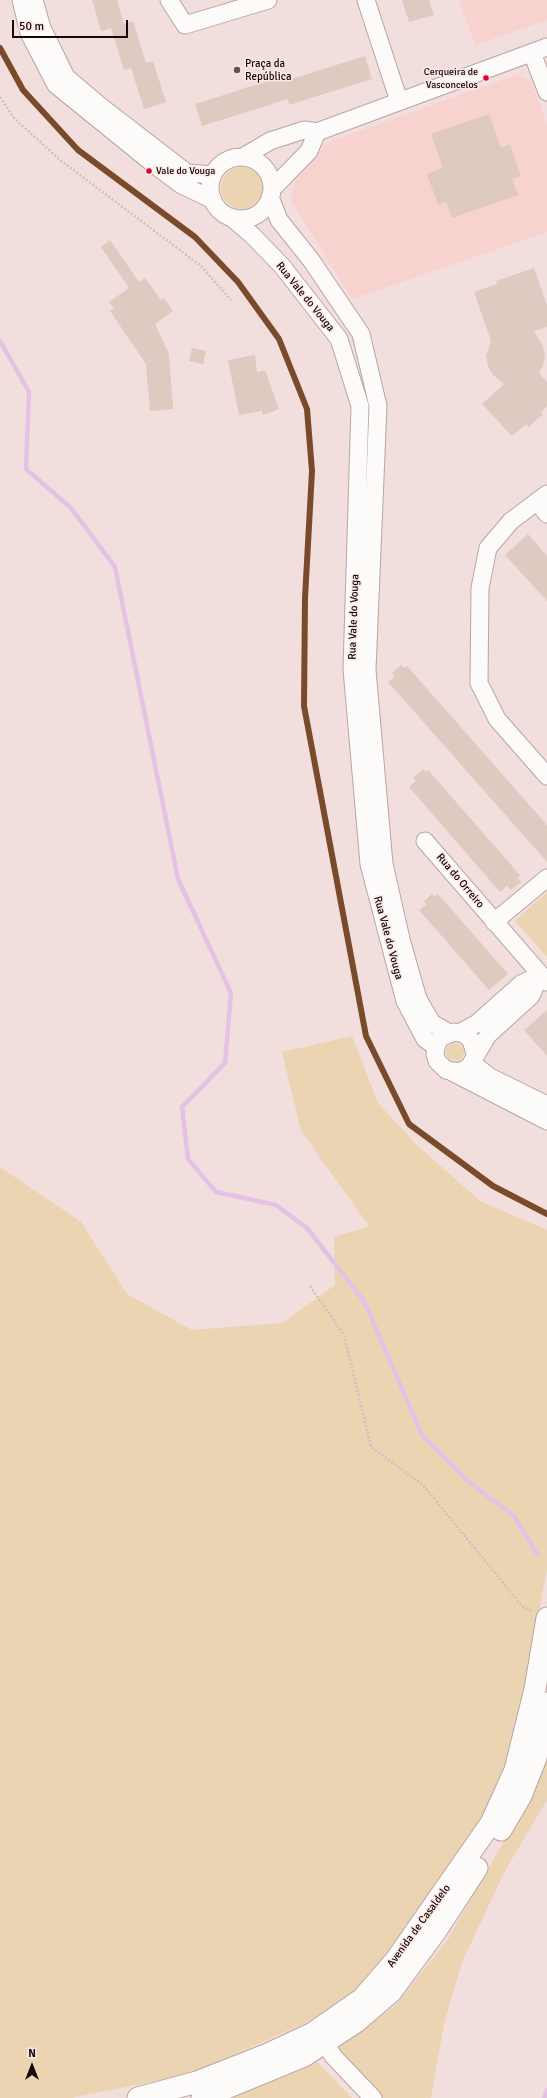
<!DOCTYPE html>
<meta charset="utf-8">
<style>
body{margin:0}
#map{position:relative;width:547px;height:2098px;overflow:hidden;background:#f2dedc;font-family:Signika,sans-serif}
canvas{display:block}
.north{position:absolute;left:12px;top:2046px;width:40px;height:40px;-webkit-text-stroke:3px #fbe9e8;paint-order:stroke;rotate:0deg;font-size:11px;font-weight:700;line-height:16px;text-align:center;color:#150707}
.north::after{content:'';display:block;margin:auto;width:14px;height:18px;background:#150707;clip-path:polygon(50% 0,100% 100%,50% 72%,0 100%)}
.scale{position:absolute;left:12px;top:20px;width:116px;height:18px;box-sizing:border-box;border:2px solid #150707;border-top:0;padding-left:5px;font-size:12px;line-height:14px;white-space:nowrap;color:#150707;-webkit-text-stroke:3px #fbe9e8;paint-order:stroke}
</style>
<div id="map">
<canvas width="547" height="2098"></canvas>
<div class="north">N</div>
<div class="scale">50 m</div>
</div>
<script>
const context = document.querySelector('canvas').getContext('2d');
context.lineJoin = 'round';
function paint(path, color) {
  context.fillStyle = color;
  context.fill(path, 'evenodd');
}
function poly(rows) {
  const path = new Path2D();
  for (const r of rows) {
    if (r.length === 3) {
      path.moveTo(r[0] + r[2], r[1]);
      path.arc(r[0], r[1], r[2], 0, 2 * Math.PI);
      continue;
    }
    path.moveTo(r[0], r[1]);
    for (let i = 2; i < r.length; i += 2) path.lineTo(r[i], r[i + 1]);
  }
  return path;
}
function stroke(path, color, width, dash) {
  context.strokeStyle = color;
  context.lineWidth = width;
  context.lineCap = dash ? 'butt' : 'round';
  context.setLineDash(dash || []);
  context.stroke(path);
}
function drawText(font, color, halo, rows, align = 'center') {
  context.font = font + ' Signika,sans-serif';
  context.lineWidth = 3;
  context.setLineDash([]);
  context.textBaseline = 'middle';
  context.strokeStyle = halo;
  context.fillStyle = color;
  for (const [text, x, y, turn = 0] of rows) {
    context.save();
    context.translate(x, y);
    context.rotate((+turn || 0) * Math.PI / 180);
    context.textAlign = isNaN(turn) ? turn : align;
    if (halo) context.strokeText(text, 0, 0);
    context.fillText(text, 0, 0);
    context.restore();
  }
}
paint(poly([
 [459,0,547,0,547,20,475,45],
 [517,75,531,81,547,124,547,232,352,299,291,200,295,182,324,146,334,140]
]), '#f7d2cf');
paint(poly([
 [242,188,21],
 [547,892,547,957,515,921],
 [352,1036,378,1103,418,1146,480,1201,547,1230,547,1568,512,1756,484,1819,359,1992,307,2022,188,2075,70,2098,0,2098,0,1167,81,1222,127,1294,192,1330,282,1323,335,1285,334,1237,369,1226,301,1131,282,1052],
 [455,1052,9],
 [547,1747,547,1800,506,1869,462,1962,444,2024,431,2098,378,2098,336,2049,395,2006,448,1939,542,1775],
 [317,2062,352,2098,228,2098]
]), '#ebd4b1');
stroke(poly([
 [0,341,29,392,26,469,71,508,115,567,178,879,231,993,225,1063,182,1107,188,1159,216,1192,276,1205,307,1228,364,1301,422,1435,469,1482,514,1516,538,1555],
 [544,2098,547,2090]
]), '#e5c1e5', 4.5);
paint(poly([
 [92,0,117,0,124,24,133,21,146,63,153,61,166,102,144,109,131,68,124,70,111,28,101,31],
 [402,0,429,0,434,15,409,22],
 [365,56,372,79,289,105,288,99,202,126,195,104,281,77,282,82],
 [489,114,501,148,510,144,521,176,512,179,518,195,452,218,446,202,438,205,427,174,443,168,431,134],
 [110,240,139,282,145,278,161,300,164,298,173,311,155,324,169,354,173,409,150,411,146,364,110,311,114,308,109,302,129,288,101,247],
 [534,268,547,305,547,327,534,331,543,346,545,356,543,366,539,373,547,382,547,406,541,412,543,414,529,427,526,424,512,436,482,404,504,384,493,375,488,366,486,356,491,341,474,292,497,284,496,281],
 [192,348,206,351,203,364,189,361],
 [255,355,257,372,265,370,279,409,263,415,262,411,239,415,228,360],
 [528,534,547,556,547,601,505,555],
 [401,665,404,668,407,666,547,825,547,862,388,682,395,676,392,673],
 [423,769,426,772,428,770,520,875,518,878,521,882,511,890,507,886,500,892,409,787,416,781,413,778],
 [432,894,435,897,438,894,508,974,489,990,419,910,426,905,424,901],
 [547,1010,547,1056,524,1030]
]), '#decac1');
const minor = poly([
 [21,0,29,33,56,85,156,166,180,184,213,200],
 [34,0,42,28,66,77,99,105,187,173,213,175],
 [169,0,185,25,268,0],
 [366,0,399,101],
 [532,53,547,92],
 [243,157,270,141,304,130,317,132,547,47],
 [241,188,31],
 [272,189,309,151,317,132],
 [270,197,279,220,311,260,361,334,378,406,367,670,384,864,401,939,418,999,432,1023,449,1033],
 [231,217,252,235,282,266,339,339,360,406,352,669,369,864,405,1001,425,1039,436,1047],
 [547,494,511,521,488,548,480,588,479,683,497,719,547,776],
 [538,503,547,514],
 [425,841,547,982],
 [494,922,547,878],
 [459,1033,476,1024,521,984,540,975],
 [475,1054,471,1040,464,1034,454,1032,440,1038,436,1047,435,1054,437,1061,446,1070,459,1072,469,1067,488,1035,531,996,540,975],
 [472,1063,490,1077,547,1105],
 [452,1072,547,1121],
 [325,2043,333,2056,373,2098]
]);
const tertiary = poly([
 [501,1830,521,1796,536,1758,547,1703],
 [138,2098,197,2082,268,2054,313,2033,362,1999,395,1961,491,1823,515,1770,535,1689,547,1618],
 [202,2098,304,2056,356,2022,391,1992,436,1931,477,1868]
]);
stroke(minor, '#b7a6a5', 19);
stroke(tertiary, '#b7a6a5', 23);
stroke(poly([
 [0,97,14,118,60,160,201,266,231,300],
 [310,1286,344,1335,371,1447,423,1485,522,1606,532,1611]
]), '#c9c2c2', 2.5, [2, 2]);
stroke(minor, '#fdfafa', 17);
stroke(tertiary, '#fdfafa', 21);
stroke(poly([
 [0,48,23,90,78,150,195,237,238,282,279,339,307,409,312,471,305,598,304,706,366,1036,409,1124,493,1186,547,1214]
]), '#7a4b2a', 6);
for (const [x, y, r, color] of [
 [237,70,4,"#625252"],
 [486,78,3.5,"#e4002b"],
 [149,171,3.5,"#e4002b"]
]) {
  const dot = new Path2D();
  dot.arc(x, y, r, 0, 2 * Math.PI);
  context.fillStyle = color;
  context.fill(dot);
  stroke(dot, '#fbe9e8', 1.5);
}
drawText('10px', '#150707', '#fbe9e8', [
 ["Cerqueira de",478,72],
 ["Vasconcelos",478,85],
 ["Vale do Vouga",156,171,"left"]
], 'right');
drawText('11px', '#150707', '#fbe9e8', [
 ["Praça da",245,64],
 ["República",245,77]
], 'left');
drawText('11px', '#150707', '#fbe9e8', [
 ["Rua Vale do Vouga",305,297,51],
 ["Rua Vale do Vouga",354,617,-88],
 ["Rua do Orreiro",460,881,50],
 ["Rua Vale do Vouga",388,938,75],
 ["Avenida de Casaldelo",419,1926,-54]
]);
</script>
